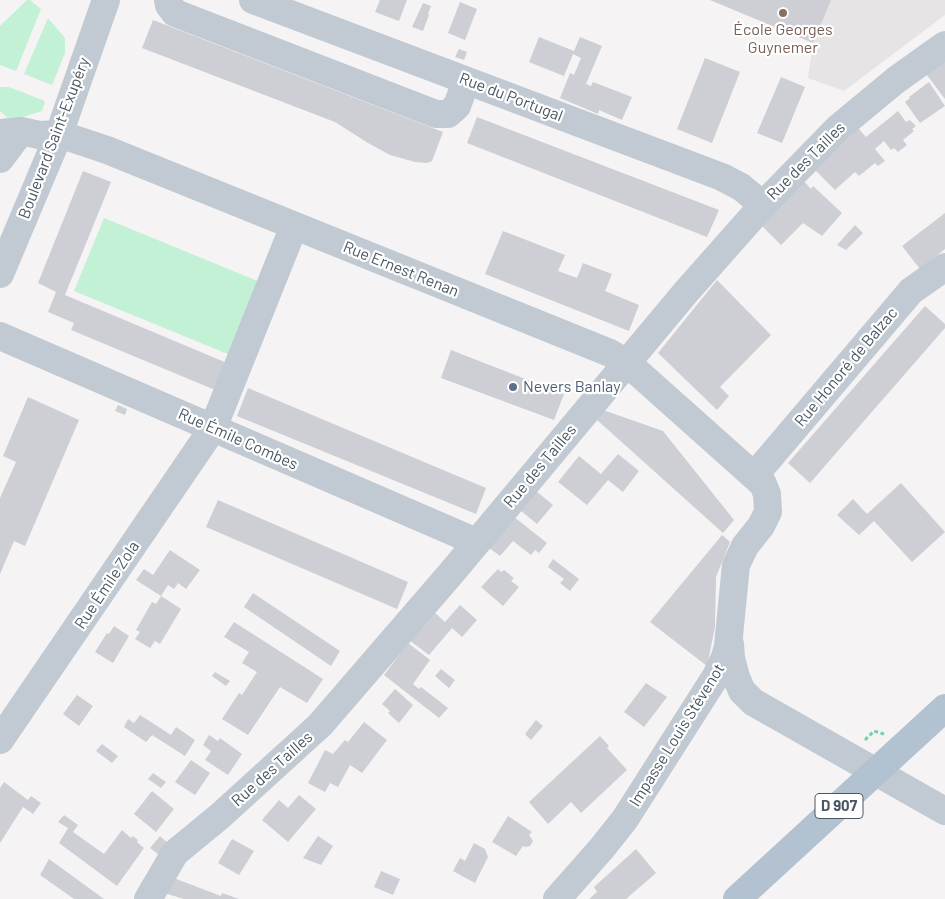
<!DOCTYPE html>
<meta charset="utf-8">
<style>
body{margin:0}
canvas{display:block;background:#f5f3f3}
</style>
<canvas width="945" height="899"></canvas>
<script>
const context = document.querySelector('canvas').getContext('2d');
context.lineJoin = 'round';
function paint(path, color) {
  context.fillStyle = color;
  context.fill(path, 'evenodd');
}
function poly(rows) {
  const path = new Path2D();
  for (const r of rows) {
    path.moveTo(r[0], r[1]);
    for (let i = 2; i < r.length; i += 2) path.lineTo(r[i], r[i + 1]);
  }
  return path;
}
function stroke(path, color, width, dash) {
  context.strokeStyle = color;
  context.lineWidth = width;
  context.lineCap = dash ? 'butt' : 'round';
  context.setLineDash(dash || []);
  context.stroke(path);
}
function drawText(font, color, halo, rows, align = 'center') {
  context.font = font + ' Barlow,sans-serif';
  context.lineWidth = 4.5;
  context.setLineDash([]);
  context.textBaseline = 'middle';
  context.strokeStyle = halo;
  context.fillStyle = color;
  for (const [text, x, y, turn = 0] of rows) {
    context.save();
    context.translate(x, y);
    context.rotate((+turn || 0) * Math.PI / 180);
    context.textAlign = isNaN(turn) ? turn : align;
    if (halo) context.strokeText(text, 0, 0);
    context.fillText(text, 0, 0);
    context.restore();
  }
}
paint(poly([
 [782,0,945,0,945,15,844,91,808,78,813,43,771,25]
]), '#e6e4e5');
paint(poly([
 [27,0,30,0,41,9,16,71,0,65,0,26],
 [48,18,65,38,65,53,52,85,24,74],
 [0,87,9,87,45,101,42,111,13,120,8,118,0,111],
 [104,218,265,284,235,357,74,291]
]), '#c3f1d5');
paint(poly([
 [380,0,407,0,399,21,375,12],
 [710,0,831,0,813,43],
 [460,2,477,9,465,40,448,33],
 [423,3,431,6,428,14,429,15,423,31,412,27],
 [153,20,443,132,432,161,427,163,415,162,390,155,368,143,335,122,142,48],
 [539,37,574,51,580,37,602,46,586,84,591,86,593,82,632,97,622,120,599,110,598,114,560,98,570,73,574,75,581,58,573,54,564,76,529,62],
 [459,49,467,52,464,60,455,57],
 [705,58,740,72,712,143,677,129],
 [945,60,945,99,926,74],
 [781,77,805,87,782,143,757,133],
 [929,82,945,106,920,123,905,102,910,98,909,97],
 [898,111,906,122,910,120,916,126,912,129,914,131,903,140,907,145,898,152,894,148,891,150,884,141,875,149,885,161,878,166,875,163,859,176,855,172,835,190,814,169,858,128,866,137],
 [477,117,719,210,707,237,467,143],
 [83,171,111,182,65,295,227,363,215,390,71,330,74,323,48,312,56,292,38,283],
 [802,179,811,189,813,186,842,213,822,236,803,223,781,245,761,225],
 [945,213,945,249,920,269,902,246],
 [855,225,863,233,846,250,837,245],
 [503,231,565,255,558,271,577,278,583,263,612,274,605,291,639,305,629,331,485,274],
 [717,280,771,335,720,387,729,396,717,410,658,353],
 [925,306,945,324,945,328,810,483,788,463],
 [451,350,564,394,554,420,441,378],
 [248,388,486,488,476,514,237,416],
 [28,397,79,420,25,546,14,541,0,574,0,498,16,462,3,456],
 [118,405,127,409,125,415,115,411],
 [603,410,663,431,734,520,723,533,596,419],
 [618,454,639,471,623,492,608,480,587,505,558,482,579,456,601,474],
 [901,483,945,532,912,562,874,521,859,535,837,515,853,499,867,514],
 [536,491,553,505,537,524,520,510],
 [218,500,408,582,397,609,206,527],
 [514,517,547,543,539,553,535,550,531,555,513,541,500,556,488,547],
 [722,535,730,542,716,577,715,627,707,666,650,622],
 [170,550,200,570,186,589,178,583,174,589,168,585,161,596,181,609,160,644,155,641,150,648,135,639,140,632,136,630,152,602,156,604,161,596,136,580,144,569,153,575],
 [553,559,579,579,570,591,560,583,564,579,548,567],
 [498,569,501,572,504,570,514,578,511,581,519,587,503,606,481,587],
 [253,593,340,651,331,666,244,607],
 [460,605,477,620,462,637,452,628,429,655,409,640,433,611,445,622],
 [234,622,323,679,307,703,280,687,248,735,222,719,239,693,242,695,257,672,242,663,249,652,224,637],
 [114,626,129,636,113,663,95,652,107,633,109,634],
 [408,643,430,660,413,684,419,689,421,687,448,708,439,718,384,675],
 [441,669,455,680,449,688,435,676],
 [215,672,230,681,226,686,212,676],
 [646,683,667,697,644,727,624,712],
 [395,689,413,705,399,723,388,713,390,711,382,704],
 [77,695,93,706,79,726,63,714],
 [140,715,171,735,176,727,195,740,185,756,152,735,146,742,124,727,128,719,134,723],
 [536,720,543,726,531,740,525,734],
 [364,722,387,740,362,773,350,765,338,787,330,783,325,792,308,783,325,750,333,754,345,740,348,742],
 [209,735,218,741,220,738,242,754,228,775,205,760,211,751,203,745],
 [600,736,609,746,607,748,627,770,581,813,571,802,548,824,529,802],
 [102,744,118,756,112,763,96,751],
 [191,760,210,773,195,795,175,782],
 [153,773,166,782,161,788,148,779],
 [4,782,28,800,31,796,41,803,33,814,23,807,0,843,0,788],
 [152,791,174,809,156,832,134,814],
 [299,795,316,809,288,842,262,820,279,800,288,808],
 [64,815,78,825,73,832,104,854,122,830,131,838,133,836,138,840,137,842,144,848,117,886,59,843,68,828,58,822],
 [508,816,532,832,529,835,533,841,530,846,526,847,523,846,516,856,492,842],
 [160,836,169,844,159,855,150,848],
 [318,836,333,846,321,865,303,858],
 [232,839,254,851,239,875,218,863],
 [474,843,485,849,488,857,475,883,453,871,460,858,465,861],
 [636,849,656,873,626,899,589,899,597,892,594,887],
 [49,859,104,899,74,899,40,875],
 [381,871,400,879,393,895,374,887],
 [171,877,221,896,222,893,239,899,184,899,161,892]
]), '#cdcfd5');
stroke(poly([
 [865,740,874,731,884,734]
]), '#7ad0a6', 3, [4, 2.5]);
stroke(poly([
 [168,0,169,5,175,13,436,114,448,114,457,106,466,81],
 [253,0,722,177,741,187,763,205],
 [0,133,21,131,39,135,59,134,107,150,610,353,627,363,643,377,763,484,767,494,768,512,761,526,745,546,736,565,728,646,725,657,716,676,625,819,602,848,557,899],
 [0,159,21,131],
 [0,274,59,134,106,0],
 [0,336,465,537,475,544],
 [754,476,911,291,945,267],
 [730,644,731,658,736,677,742,691,753,702,945,811],
 [0,740,213,428,294,226],
 [148,899,175,853,220,816,320,725,453,571,686,292,763,205,838,128,896,80,945,45]
]), '#c1cad2', 28);
stroke(poly([
 [737,899,945,708]
]), '#b3c2d1', 28);
for (const [x, y, r, color] of [
 [783,13,5,"#8d6e63"],
 [513,387,5,"#5c6f8a"]
]) {
  const dot = new Path2D();
  dot.arc(x, y, r, 0, 2 * Math.PI);
  context.fillStyle = color;
  context.fill(dot);
  stroke(dot, '#fff', 2);
}
for (const [x, y, w] of [
 [839,806,48]
]) {
  const box = new Path2D();
  box.roundRect(x - w / 2, y - 12.5, w, 25, 4);
  context.fillStyle = '#fff';
  context.fill(box);
  stroke(box, '#4a5661', 1);
}
drawText('bold 15px', '#4a5661', null, [
 ["D 907",839,806]
]);
drawText('16px', '#785e54', '#fff', [
 ["École Georges",783,30],
 ["Guynemer",783,48]
]);
drawText('16px', '#4a5661', '#fff', [
 ["Rue du Portugal",511,97,21],
 ["Boulevard Saint-Exupéry",54,138,-69],
 ["Rue des Tailles",806,161,-45],
 ["Rue Ernest Renan",401,269,22],
 ["Rue Honoré de Balzac",846,367,-50],
 ["Rue Émile Combes",238,439,24],
 ["Rue des Tailles",540,466,-50],
 ["Rue Émile Zola",107,585,-56],
 ["Impasse Louis Stévenot",677,735,-58],
 ["Rue des Tailles",272,769,-42]
]);
drawText('16px', '#4e5e75', '#fff', [
 ["Nevers Banlay",523,387]
], 'left');
</script>
